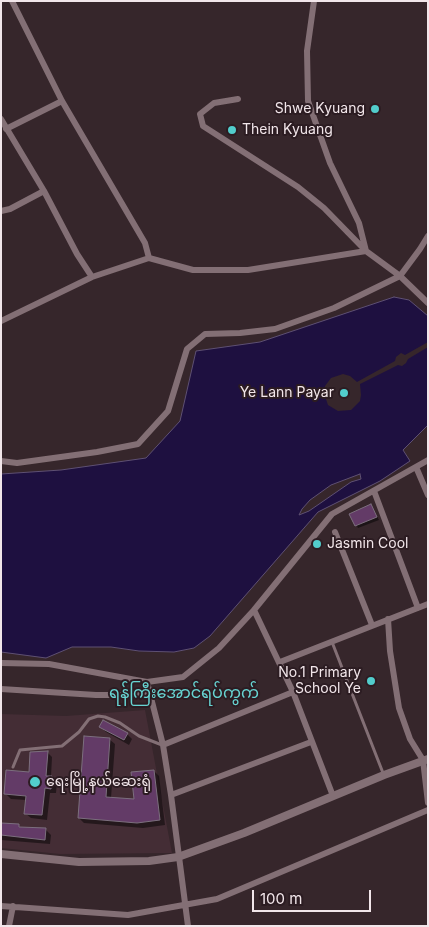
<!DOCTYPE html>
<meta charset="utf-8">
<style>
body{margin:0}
#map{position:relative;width:429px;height:927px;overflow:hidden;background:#36262b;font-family:Inter,sans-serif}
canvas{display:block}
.frame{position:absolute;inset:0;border:2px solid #f2e6ea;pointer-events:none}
.scale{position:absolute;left:252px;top:890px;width:119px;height:22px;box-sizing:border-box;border:2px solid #f2e6ea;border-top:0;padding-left:6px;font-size:15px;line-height:18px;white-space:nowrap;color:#f2e6ea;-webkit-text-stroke:4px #2c1c22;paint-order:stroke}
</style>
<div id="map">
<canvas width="429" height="927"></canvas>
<div class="frame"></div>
<div class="scale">100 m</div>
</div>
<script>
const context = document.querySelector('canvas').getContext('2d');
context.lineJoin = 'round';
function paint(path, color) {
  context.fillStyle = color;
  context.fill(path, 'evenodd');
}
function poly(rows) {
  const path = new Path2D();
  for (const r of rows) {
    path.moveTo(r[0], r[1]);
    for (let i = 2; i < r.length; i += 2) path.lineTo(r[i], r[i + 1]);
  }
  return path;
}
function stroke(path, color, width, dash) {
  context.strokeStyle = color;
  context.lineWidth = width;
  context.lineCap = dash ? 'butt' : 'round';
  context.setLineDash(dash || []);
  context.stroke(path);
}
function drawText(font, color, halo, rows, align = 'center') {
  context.font = font + ' Inter,"Noto Sans Myanmar",sans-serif';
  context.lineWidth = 4;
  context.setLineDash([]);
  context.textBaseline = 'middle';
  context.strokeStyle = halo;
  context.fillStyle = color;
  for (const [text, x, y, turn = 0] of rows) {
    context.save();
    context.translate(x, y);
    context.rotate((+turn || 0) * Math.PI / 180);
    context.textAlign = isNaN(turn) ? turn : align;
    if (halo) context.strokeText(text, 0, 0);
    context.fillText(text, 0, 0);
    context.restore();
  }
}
paint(poly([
 [145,710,172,853,60,854,1,848,1,714,66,716]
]), '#442d35');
const water = poly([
 [394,297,409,300,428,316,428,425,403,450,410,461,380,481,318,512,210,636,194,648,174,652,139,651,111,647,72,647,46,658,1,652,1,474,61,470,146,458,180,421,196,351,260,342,394,297],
 [360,474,361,479,351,482,309,511,299,515,302,509,310,500,331,485,360,474]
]);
paint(water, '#1e1040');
stroke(water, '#5e5073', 1);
paint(poly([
 [428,342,428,347,408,359,406,363,402,366,398,365,360,384,361,395,360,401,351,410,338,411,328,405,324,393,325,386,331,378,343,374,350,376,357,382,395,361,396,357,401,353,405,355]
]), '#36262b');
paint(poly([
 [371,506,379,520,358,528,351,514],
 [100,726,127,734,132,739,129,745,106,732],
 [109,739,115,744,111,798,136,800,154,771,159,776,165,825,143,828,84,823,79,818],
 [47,752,52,757,51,777,57,782,56,793,50,793,47,820,31,818,25,813,26,800,11,799,5,793,30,773],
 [1,824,18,825,21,828,45,829,51,835,50,844,1,840]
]), '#0007');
const building = poly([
 [371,504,377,517,355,526,349,514,371,504],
 [103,720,128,733,124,740,99,727,103,720],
 [84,736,110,738,106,797,134,799,131,772,154,770,160,820,137,823,78,818,84,736],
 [48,751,46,776,52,776,51,789,45,788,42,815,24,814,26,796,4,794,6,770,29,772,30,752,48,751],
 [1,823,19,824,19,827,46,828,45,840,1,835,1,823]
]);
paint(building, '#633b67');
stroke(building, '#7c6f7e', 1);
stroke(poly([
 [332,642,383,773],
 [13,767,20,750,62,746,79,732,89,719,98,716,105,717,120,723,139,736,162,745]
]), '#836f75', 3);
stroke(poly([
 [12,1,62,101,145,243,149,258],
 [314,1,307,51,308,101,330,163,359,223,366,251],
 [238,99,214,103,200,114,203,126,298,187,324,208,365,250],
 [1,119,44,191,77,254,92,277],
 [6,129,62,101],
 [1,211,10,209,44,191],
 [1,321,92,277,149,258,193,270,248,270,366,251,400,276,428,303],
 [1,461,17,463,97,452,138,444,168,411,187,349,205,334,240,333,275,329,334,308,400,276,420,249,428,236],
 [416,467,428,495],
 [374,491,418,608],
 [335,532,372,625],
 [254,610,332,514,428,460],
 [388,619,390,651,399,708,410,739,423,760,428,803],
 [280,662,428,604],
 [1,663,49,664,147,682,183,677,219,648,254,610,293,692,333,796],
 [147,682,163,745,171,795,188,926],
 [1,689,96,695,150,695],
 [163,745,293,692],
 [171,795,311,742],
 [1,906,128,915,217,899,428,810],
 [9,926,13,906]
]), '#836f75', 6);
stroke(poly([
 [1,854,79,862,149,861,178,857,244,833,384,775,428,759]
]), '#836f75', 8);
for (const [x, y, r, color] of [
 [375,109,5,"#52cdcc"],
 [232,130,5,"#52cdcc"],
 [344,393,5,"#52cdcc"],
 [317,544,5,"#52cdcc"],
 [371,681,5,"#52cdcc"],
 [35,782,6,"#52cdcc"]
]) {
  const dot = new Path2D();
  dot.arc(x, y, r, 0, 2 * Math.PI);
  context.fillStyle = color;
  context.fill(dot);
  stroke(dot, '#2c1c22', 2);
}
drawText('14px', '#f2e6ea', '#2c1c22', [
 ["Shwe Kyuang",365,109],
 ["Thein Kyuang",242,130,"left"],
 ["Ye Lann Payar",334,393],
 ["Jasmin Cool",327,544,"left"],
 ["No.1 Primary",361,673],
 ["School Ye",361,689],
 ["ရေးမြို့နယ်ဆေးရုံ",46,782,"left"]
], 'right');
drawText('16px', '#67d4d2', '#2c1c22', [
 ["ရန်ကြီးအောင်ရပ်ကွက်",184,693]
]);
</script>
